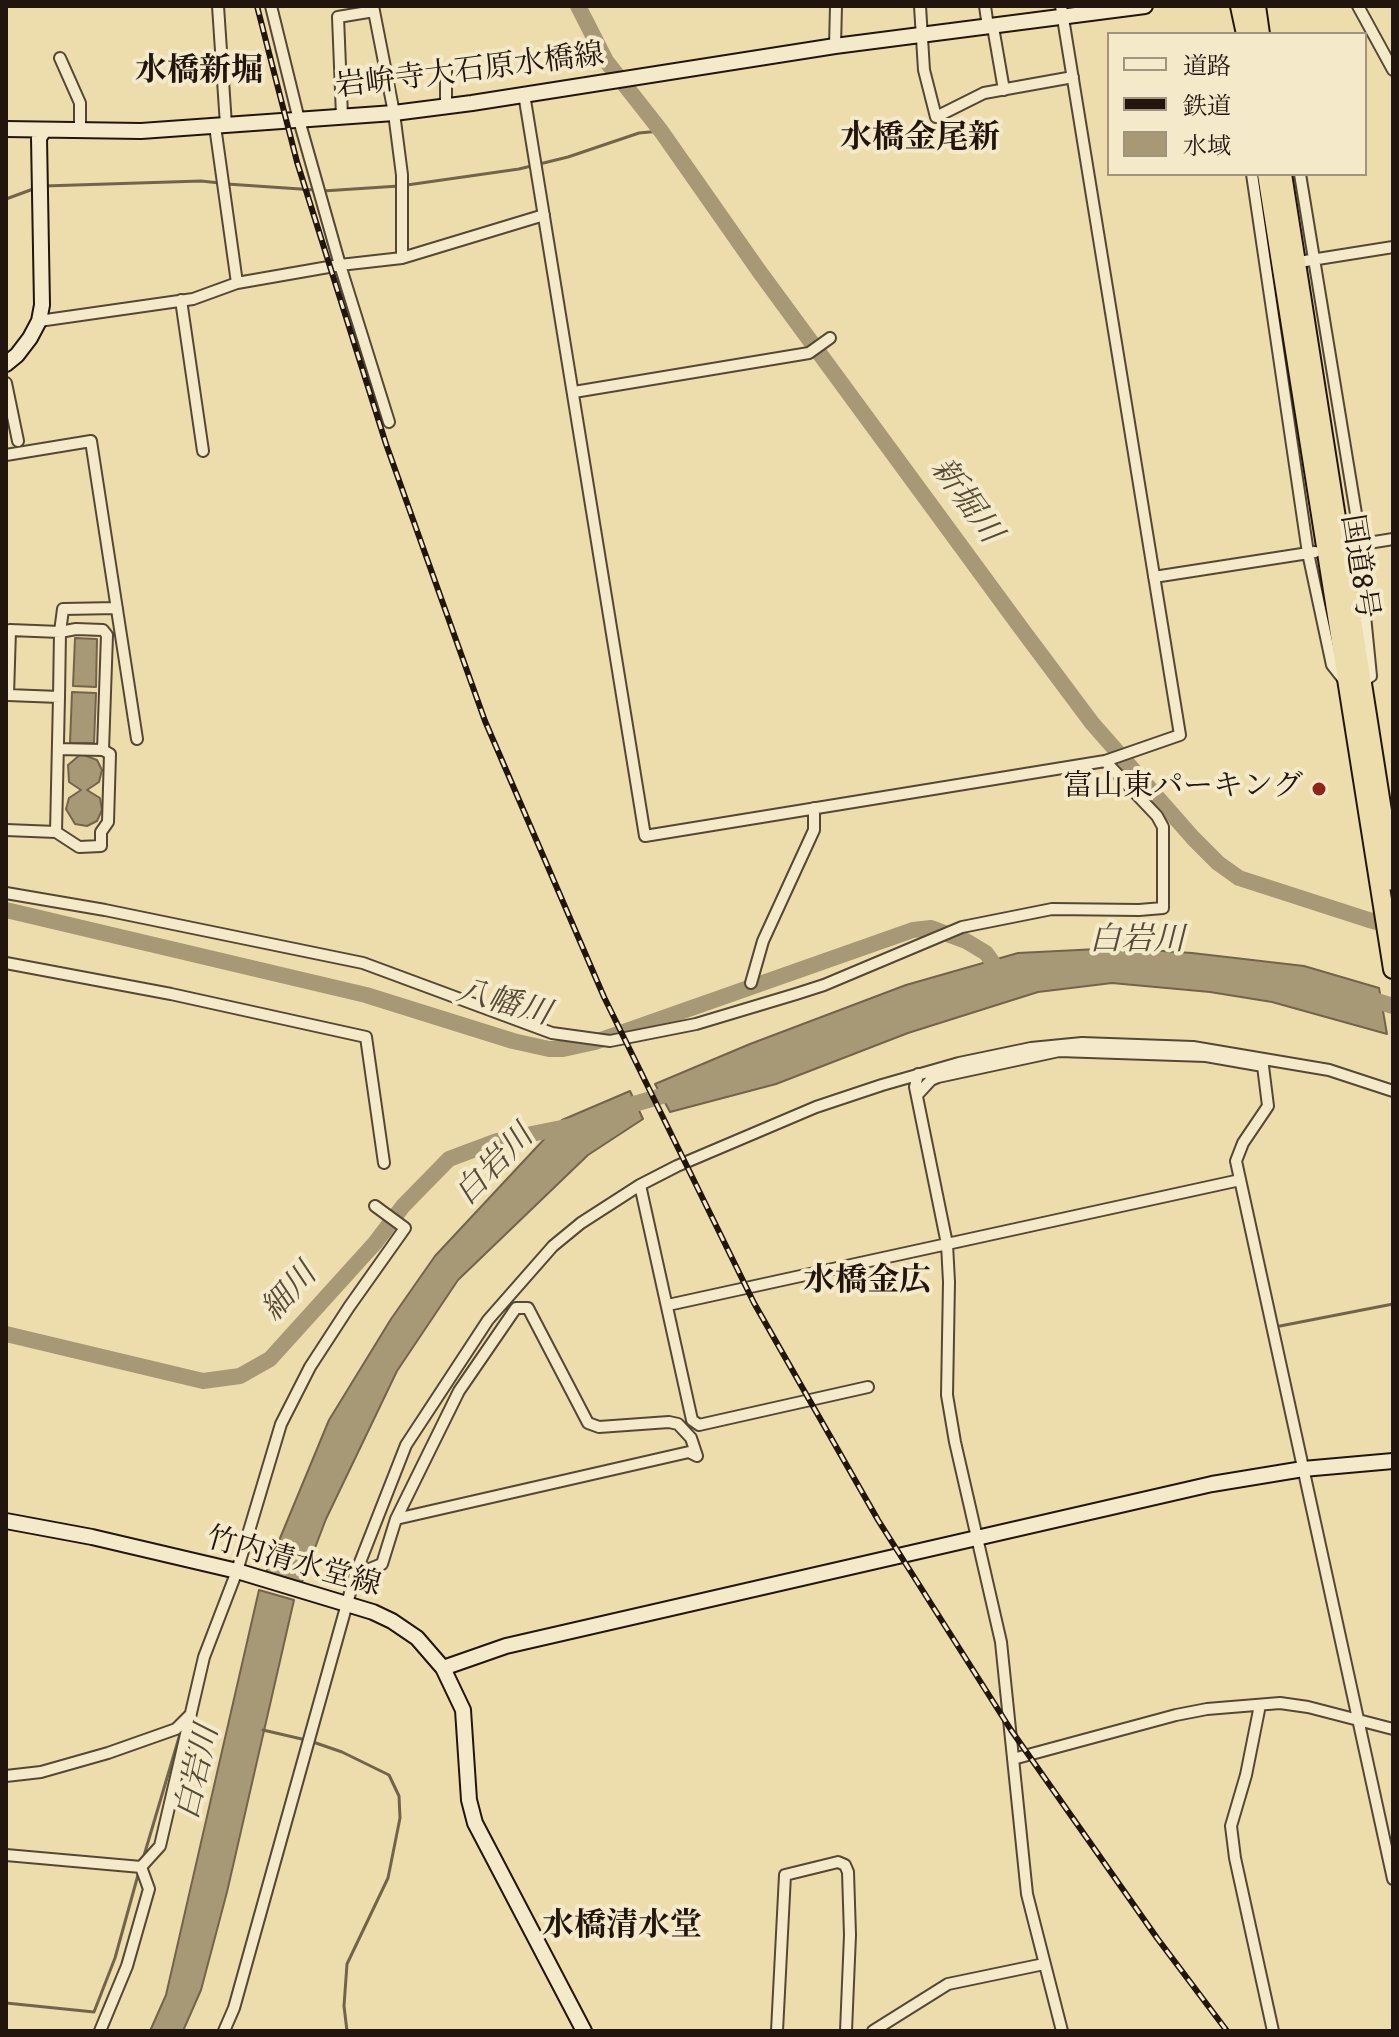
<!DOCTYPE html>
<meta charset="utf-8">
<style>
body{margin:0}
#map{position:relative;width:1399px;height:2037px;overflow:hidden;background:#eeddac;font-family:"IM FELL DW Pica","Noto Serif JP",serif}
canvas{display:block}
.frame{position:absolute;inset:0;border:8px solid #21150e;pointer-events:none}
.legend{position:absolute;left:1107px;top:32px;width:260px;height:144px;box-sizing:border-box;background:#f4e9c9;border:2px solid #a0947e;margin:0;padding:10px 14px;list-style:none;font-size:24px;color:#21150e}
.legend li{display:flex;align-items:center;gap:16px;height:40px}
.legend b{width:40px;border:2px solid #a0947e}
</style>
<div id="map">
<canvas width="1399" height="2037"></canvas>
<div class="frame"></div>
<ul class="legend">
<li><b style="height:10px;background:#f4e9c9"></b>道路</li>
<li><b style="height:10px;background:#21150e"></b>鉄道</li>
<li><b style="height:22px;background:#a89976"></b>水域</li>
</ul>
</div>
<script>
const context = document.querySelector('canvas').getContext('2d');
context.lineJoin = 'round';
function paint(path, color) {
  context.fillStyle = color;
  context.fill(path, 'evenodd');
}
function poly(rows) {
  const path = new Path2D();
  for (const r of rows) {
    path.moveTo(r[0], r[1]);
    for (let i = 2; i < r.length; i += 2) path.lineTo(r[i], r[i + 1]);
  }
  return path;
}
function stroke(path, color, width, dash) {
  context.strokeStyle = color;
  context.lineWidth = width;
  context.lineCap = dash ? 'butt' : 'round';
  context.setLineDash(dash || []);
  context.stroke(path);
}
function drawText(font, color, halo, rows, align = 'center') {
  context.font = font + ' "IM FELL DW Pica","Noto Serif JP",serif';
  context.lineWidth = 8;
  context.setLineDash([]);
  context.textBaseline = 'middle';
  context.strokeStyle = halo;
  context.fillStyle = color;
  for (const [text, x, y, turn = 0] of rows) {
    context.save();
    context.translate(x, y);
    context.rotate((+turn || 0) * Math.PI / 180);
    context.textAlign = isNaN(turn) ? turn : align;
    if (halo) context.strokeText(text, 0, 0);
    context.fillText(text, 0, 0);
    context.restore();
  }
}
const water = poly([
 [75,638,97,639,96,687,73,686,75,638],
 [72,692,96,693,94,743,70,743,72,692],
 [81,754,97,760,102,770,99,782,87,790,100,798,102,810,97,821,87,826,75,824,66,809,69,798,81,790,69,782,68,765,81,754],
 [1118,948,1192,953,1304,966,1379,988,1387,1034,1272,1002,1210,992,1112,983,1038,992,908,1033,776,1084,670,1112,655,1084,750,1044,906,985,1018,953,1118,948],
 [630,1091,643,1119,588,1155,458,1280,397,1371,326,1519,302,1582,266,1572,329,1420,391,1319,435,1256,562,1120,630,1091],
 [259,1590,294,1600,227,1892,201,1990,183,2031,150,2031,166,1995,259,1590]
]);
paint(water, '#a89976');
stroke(water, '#72644c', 2);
stroke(poly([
 [227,184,315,190],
 [407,185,519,169,568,157,639,133,661,131],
 [44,186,201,181,220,183],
 [323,191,399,186],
 [6,199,36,188],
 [1280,1326,1393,1304],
 [263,1730,306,1740],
 [313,1742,342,1752,389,1775,399,1796,400,1818,388,1878,347,1964,344,2006,347,2031],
 [143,1859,180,1734],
 [6,2003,94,2012,115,1958,138,1875]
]), '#72644c', 3);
stroke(poly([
 [578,6,606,61,661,131,759,271,1021,628,1092,723,1193,838,1218,863,1239,878,1369,920,1393,926],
 [6,910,366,995,513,1041,549,1049,563,1049,595,1042,913,930,931,928,966,941,986,953,1003,977],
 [1364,997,1393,1006],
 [617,1109,679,1091],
 [6,1334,203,1381,240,1376,270,1359,375,1243,403,1206,449,1159,497,1141,571,1126]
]), '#a89976', 16);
const street = poly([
 [218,6,226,125],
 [271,6,299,120,340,265,389,422],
 [373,6,394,113,402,175,402,258],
 [920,6,924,70,936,117,984,93,1073,77],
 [985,6,988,27],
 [1358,6,1393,70],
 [993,27,1004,90],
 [835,46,836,6],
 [60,58,80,103,80,131],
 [446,70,446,107],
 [524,94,645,836,1105,761,1180,735,1061,6],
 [342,116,338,17,374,11],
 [215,126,237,283],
 [1252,174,1308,553,1332,665,1343,679],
 [1300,174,1361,544],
 [1305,261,1393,247],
 [181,300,203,451],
 [39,321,193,299,237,283,340,265,402,258,544,215],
 [6,383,18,441],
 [574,392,809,353,830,338],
 [6,455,91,441,137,739],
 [1356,545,1393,539],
 [1358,545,1371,676,1362,682],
 [1154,577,1315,552],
 [58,749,103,750],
 [6,830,56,832,79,847,101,846,101,832,108,822,110,754,103,750,107,635,103,630,76,629,60,632,10,630,8,695,59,697,60,632,63,609,117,608],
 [56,832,59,697],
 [6,893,105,910,363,963,552,1033,610,1041,696,1024,796,994,824,985,962,927,1052,909,1139,910,1163,908,1163,827,1157,816,1105,761],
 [6,963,171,994,366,1037,384,1163],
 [751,983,763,941,814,830,814,808],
 [918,1074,915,1087,947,1244,949,1282,947,1395,955,1442,1001,1642,1027,1894,1062,2031],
 [918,1094,931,1080,938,1077,1059,1051,1206,1056,1263,1066,1268,1106,1243,1143,1236,1161,1393,1879],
 [640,1185,692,1420,699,1425,868,1387],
 [668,1305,1240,1180],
 [396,1519,689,1452,697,1456],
 [355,1575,406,1445,488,1320,553,1246,581,1223,640,1185,677,1166,816,1107,882,1085,959,1063,1031,1048,1082,1043,1193,1047,1329,1070,1393,1091],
 [1260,1705,1246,1775,1231,1826,1235,1858,1273,2031],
 [1013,1759,1176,1715,1207,1709,1280,1703,1308,1707,1393,1729],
 [6,1776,41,1772,108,1753,176,1729,189,1716],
 [6,1855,141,1867],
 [141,1867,160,1846,204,1657,237,1571,281,1424,310,1367,349,1307,405,1228,375,1206],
 [100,2031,127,1966,149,1889,141,1867],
 [224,2031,234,2008,355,1575,382,1564,396,1519,459,1391,516,1308,528,1308,588,1423,599,1427,669,1422,678,1424,691,1438,697,1456],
 [777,2031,785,1875,838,1862,845,1865,848,1872,850,1935,846,2031],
 [873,2031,948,1984,1044,1964]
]);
const secondary = poly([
 [6,129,141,131,394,113,472,103,835,46,1145,6],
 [6,364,17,355,30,338,39,321,42,305,39,138,44,130],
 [6,1521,92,1537,237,1571,373,1612,392,1621,417,1638,443,1668,463,1710,469,1800,475,1823,584,2031],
 [443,1668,506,1646,1212,1484,1303,1469,1393,1461]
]);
const highway = poly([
 [1240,6,1246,34],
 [1256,6,1260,34],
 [1267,174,1393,969],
 [1282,174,1393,881]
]);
stroke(street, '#544736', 14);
stroke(secondary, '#21150e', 18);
stroke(highway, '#21150e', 22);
stroke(street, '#f4e9c9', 10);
stroke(secondary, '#f4e9c9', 14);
stroke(highway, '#eeddac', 18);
const rail = poly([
 [257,6,297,162,386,444,485,721,604,997,754,1303,878,1520,1011,1730,1157,1938,1227,2031]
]);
stroke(rail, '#21150e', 6);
stroke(rail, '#f4e9c9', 3, [9]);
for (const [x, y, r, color] of [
 [1319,789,8,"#8f2418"]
]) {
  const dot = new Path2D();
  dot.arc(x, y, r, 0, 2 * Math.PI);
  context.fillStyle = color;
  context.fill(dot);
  stroke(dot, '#f4e9c9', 3);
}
drawText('30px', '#21150e', '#f4e9c9', [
 ["岩峅寺大石原水橋線",470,73,-7],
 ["国道8号",1357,567,81],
 ["竹内清水堂線",293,1564,16]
]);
drawText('30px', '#21150e', '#f4e9c9', [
 ["富山東パーキング",1303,789]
], 'right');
drawText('bold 32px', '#21150e', '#f4e9c9', [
 ["水橋新堀",199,73],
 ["水橋金尾新",920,140],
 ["水橋金広",867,1283],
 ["水橋清水堂",622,1928]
]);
drawText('italic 32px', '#574a38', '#f4e9c9', [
 ["新堀川",964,502,54],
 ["白岩川",1137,942],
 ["八幡川",503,1005,15],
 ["白岩川",496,1167,-46],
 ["細川",291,1294,-48],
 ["白岩川",200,1773,-77]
]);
</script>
